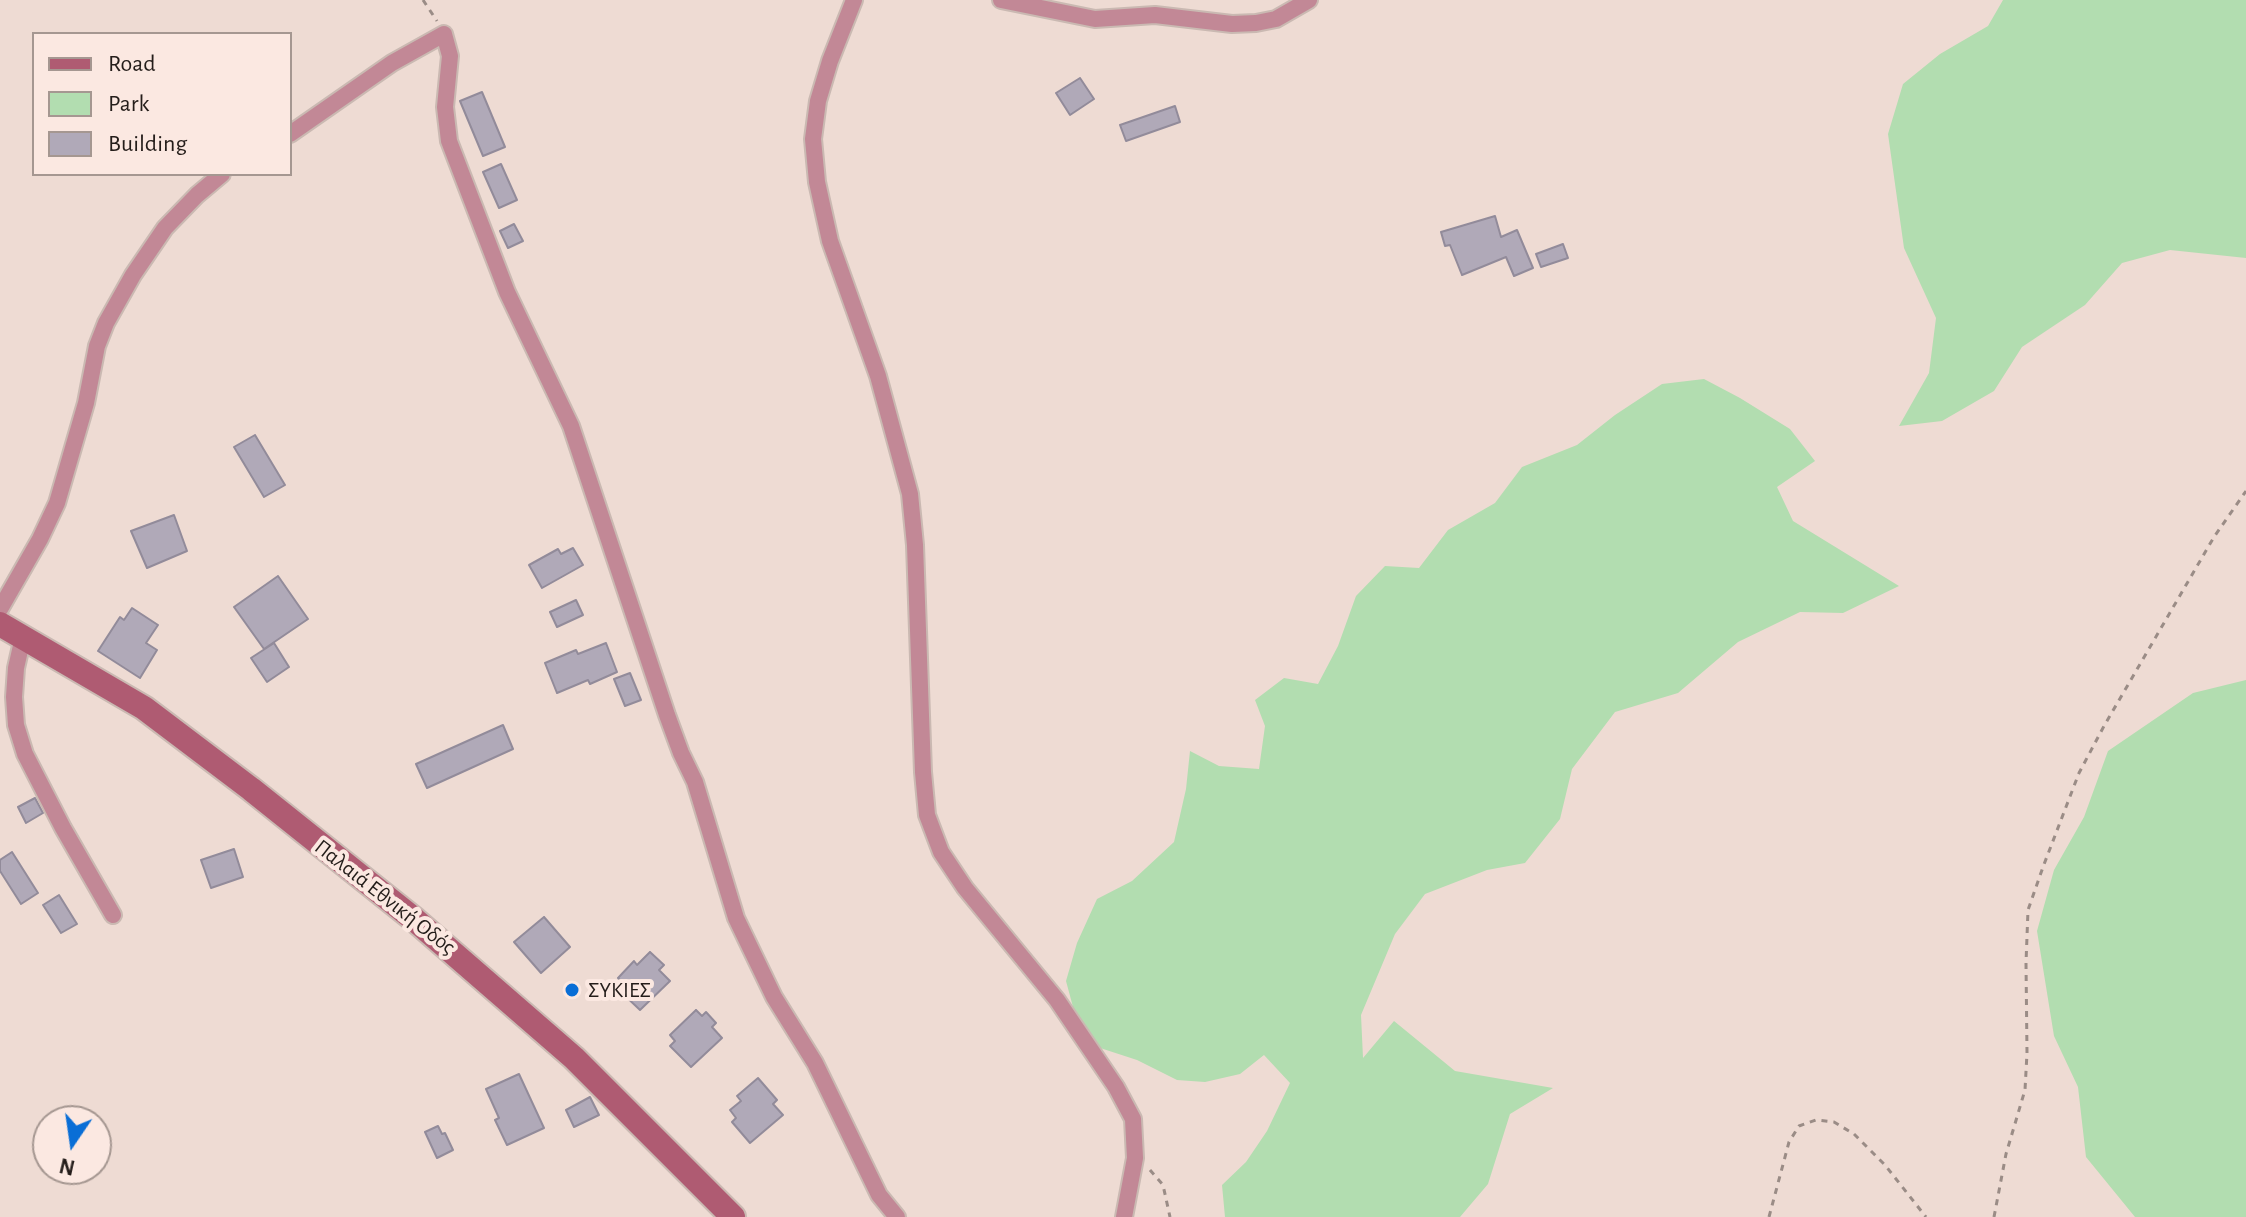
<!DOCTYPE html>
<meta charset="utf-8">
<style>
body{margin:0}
#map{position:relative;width:2246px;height:1217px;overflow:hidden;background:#eedbd3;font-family:"Alegreya Sans",sans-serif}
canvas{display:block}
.legend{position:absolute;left:32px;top:32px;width:260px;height:144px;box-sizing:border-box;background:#fbe8e1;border:2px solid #a59791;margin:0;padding:10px 14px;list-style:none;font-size:24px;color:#241d1a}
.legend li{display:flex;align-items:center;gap:16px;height:40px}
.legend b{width:40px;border:2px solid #a59791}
.north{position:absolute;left:32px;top:1105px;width:80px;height:80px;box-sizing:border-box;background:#fbe8e1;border:2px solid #a59791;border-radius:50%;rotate:193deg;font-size:22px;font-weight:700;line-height:32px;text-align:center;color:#241d1a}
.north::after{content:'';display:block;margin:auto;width:28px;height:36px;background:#096ed6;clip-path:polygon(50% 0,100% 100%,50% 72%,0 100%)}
</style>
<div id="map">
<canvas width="2246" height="1217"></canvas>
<ul class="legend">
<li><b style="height:10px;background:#af5b72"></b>Road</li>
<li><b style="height:22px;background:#b2ddb0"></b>Park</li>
<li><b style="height:22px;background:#b0a9b8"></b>Building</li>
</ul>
<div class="north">N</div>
</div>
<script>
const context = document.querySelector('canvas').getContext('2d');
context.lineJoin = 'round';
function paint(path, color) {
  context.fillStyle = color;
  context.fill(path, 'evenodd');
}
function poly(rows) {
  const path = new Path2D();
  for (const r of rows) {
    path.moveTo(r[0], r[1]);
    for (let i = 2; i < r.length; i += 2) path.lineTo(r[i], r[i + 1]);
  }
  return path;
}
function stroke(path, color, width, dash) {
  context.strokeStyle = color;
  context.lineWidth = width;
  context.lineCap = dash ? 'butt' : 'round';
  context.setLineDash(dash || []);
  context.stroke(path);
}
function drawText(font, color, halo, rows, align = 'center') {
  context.font = font + ' "Alegreya Sans",sans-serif';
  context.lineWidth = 8;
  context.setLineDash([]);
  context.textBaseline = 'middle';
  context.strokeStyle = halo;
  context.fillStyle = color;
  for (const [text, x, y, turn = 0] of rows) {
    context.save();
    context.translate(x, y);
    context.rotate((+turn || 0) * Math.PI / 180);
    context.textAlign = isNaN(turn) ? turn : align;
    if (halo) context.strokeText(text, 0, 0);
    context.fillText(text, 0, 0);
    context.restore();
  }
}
paint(poly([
 [2003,0,2246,0,2246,258,2170,250,2122,263,2085,305,2022,347,1994,391,1942,421,1899,426,1929,373,1936,318,1904,248,1888,134,1903,84,1940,54,1988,26],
 [1704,379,1740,398,1790,429,1815,461,1777,487,1793,521,1899,586,1843,613,1800,612,1738,642,1678,693,1615,712,1572,769,1560,819,1525,863,1487,870,1425,894,1395,934,1361,1015,1363,1058,1394,1021,1455,1071,1553,1088,1510,1114,1488,1184,1460,1217,1225,1217,1222,1185,1246,1162,1267,1131,1290,1083,1264,1055,1240,1074,1205,1082,1177,1080,1137,1060,1094,1046,1073,1007,1066,981,1077,943,1097,899,1132,881,1174,842,1186,789,1190,751,1219,766,1259,769,1265,726,1255,700,1284,678,1318,684,1338,646,1356,596,1385,566,1419,568,1448,530,1495,503,1522,467,1577,445,1615,415,1662,384],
 [2246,680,2246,1217,2135,1217,2086,1157,2078,1087,2054,1036,2037,931,2054,870,2084,817,2108,751,2193,693]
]), '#b2ddb0');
const building = poly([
 [1080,78,1094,99,1070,115,1056,93,1080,78],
 [482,92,505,147,483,156,460,101,482,92],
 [1175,106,1180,122,1126,141,1120,125,1175,106],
 [501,164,517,200,499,208,483,172,501,164],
 [1495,216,1501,237,1517,230,1533,268,1514,276,1506,257,1462,275,1450,245,1445,246,1441,232,1495,216],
 [514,224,523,241,508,248,500,231,514,224],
 [1563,244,1568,258,1541,267,1536,254,1563,244],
 [255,435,285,485,264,497,234,447,255,435],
 [174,515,187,551,147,568,131,531,174,515],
 [573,548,583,565,542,588,529,565,558,549,561,554,573,548],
 [278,576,308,619,264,649,234,607,278,576],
 [576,600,583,615,557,627,550,612,576,600],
 [132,608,158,625,146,643,157,650,140,678,98,651,120,617,124,620,132,608],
 [274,643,289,667,267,682,251,658,274,643],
 [606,643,617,672,590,684,588,680,557,693,545,663,576,650,578,654,606,643],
 [630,673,641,700,625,706,614,679,630,673],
 [503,725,513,749,427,788,416,764,503,725],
 [35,798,43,813,26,823,18,807,35,798],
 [234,849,243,877,211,888,201,860,234,849],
 [12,852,38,893,21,904,0,871,0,860,12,852],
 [59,895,77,924,61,933,43,905,59,895],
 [544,917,570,947,541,973,514,942,544,917],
 [650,952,664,965,659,970,670,981,640,1010,619,990,625,985,618,978,634,961,637,965,650,952],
 [696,1010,702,1016,706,1012,716,1023,712,1027,722,1038,691,1067,670,1046,675,1041,670,1035,696,1010],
 [519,1074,544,1128,507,1145,495,1120,499,1118,486,1089,519,1074],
 [758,1078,777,1100,773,1104,783,1115,750,1143,732,1122,736,1118,730,1110,741,1101,737,1096,758,1078],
 [590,1097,599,1115,574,1127,566,1110,590,1097],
 [438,1126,442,1134,445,1133,453,1150,437,1158,425,1132,438,1126]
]);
paint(building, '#b0a9b8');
stroke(building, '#928b9a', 2);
const street = poly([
 [854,0,830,61,818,101,813,139,817,182,830,241,878,376,910,494,915,545,923,772,927,815,941,852,965,888,1057,1000,1116,1087,1133,1119,1135,1158,1124,1217],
 [1001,0,1095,19,1155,15,1232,24,1256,23,1276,19,1309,0],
 [290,134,392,63,444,34,450,56,445,107,449,141,507,292,571,426,667,715,681,753,695,782,736,918,774,997,815,1063,879,1195,897,1217],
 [0,609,40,539,57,503,86,403,97,346,106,323,133,275,165,228,197,195,222,174],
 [23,637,16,668,14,697,16,725,25,754,63,828,113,915]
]);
const secondary = poly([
 [0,624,144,708,251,789,415,920,574,1058,733,1217]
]);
stroke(street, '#cab9b2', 20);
stroke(secondary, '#cab9b2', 28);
stroke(poly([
 [423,0,437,21],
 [1150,1170,1163,1185,1170,1217],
 [1769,1217,1789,1142,1799,1126,1816,1120,1834,1122,1854,1134,1885,1165,1926,1217],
 [1994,1217,2006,1154,2025,1090,2027,1053,2026,963,2028,910,2043,867,2079,773,2104,726,2214,537,2246,491]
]), '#9a8c86', 3, [6, 6]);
stroke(street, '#c28896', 16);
stroke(secondary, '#af5b72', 24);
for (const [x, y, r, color] of [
 [572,990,8,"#096ed6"]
]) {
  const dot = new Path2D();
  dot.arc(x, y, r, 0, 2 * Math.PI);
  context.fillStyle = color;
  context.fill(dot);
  stroke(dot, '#fbe8e1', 3);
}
drawText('22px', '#241d1a', '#fbe8e1', [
 ["Παλαιά Εθνική Οδός",385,897,38]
]);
drawText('22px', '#241d1a', '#fbe8e1', [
 ["ΣΥΚΙΕΣ",588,990]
], 'left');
</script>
